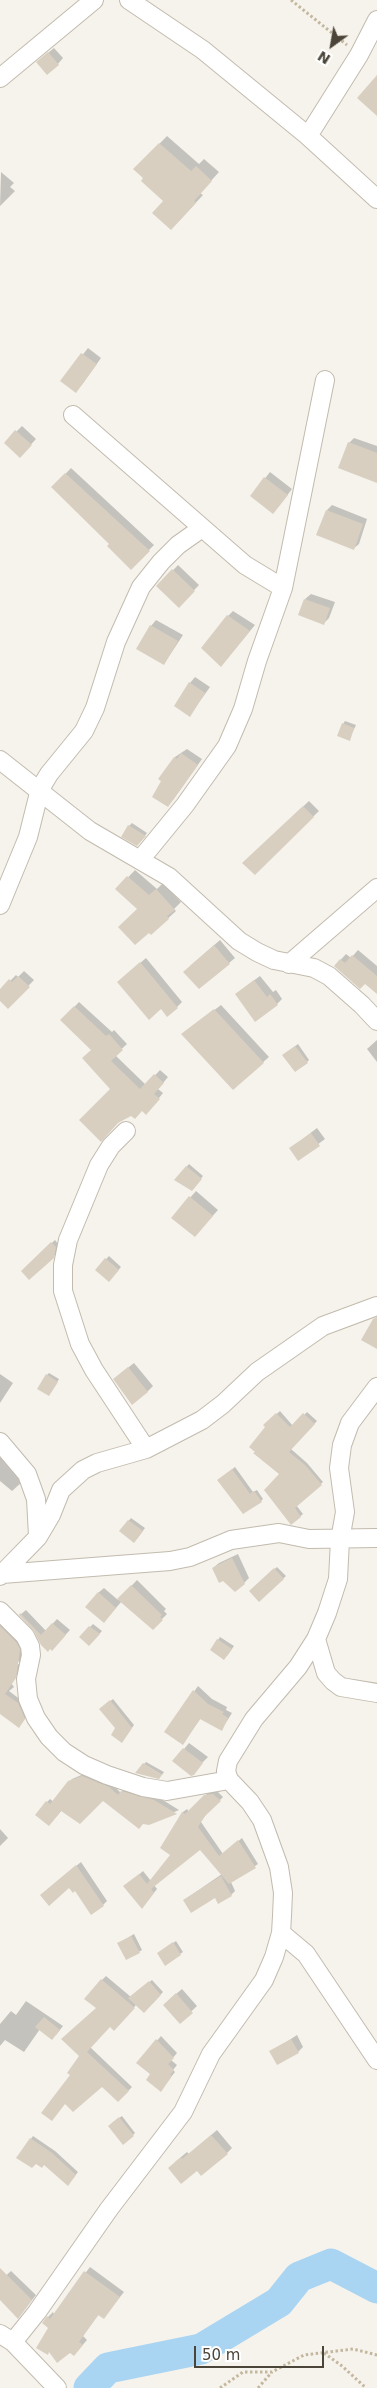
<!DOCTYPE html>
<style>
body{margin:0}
#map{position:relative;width:377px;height:2388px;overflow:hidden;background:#f6f3ec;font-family:"DejaVu Sans",sans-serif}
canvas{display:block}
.north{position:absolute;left:307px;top:20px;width:50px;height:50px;-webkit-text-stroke:4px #fff;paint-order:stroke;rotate:212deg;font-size:14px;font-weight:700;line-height:20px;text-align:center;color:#4b4439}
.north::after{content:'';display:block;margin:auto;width:18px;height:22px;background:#4b4439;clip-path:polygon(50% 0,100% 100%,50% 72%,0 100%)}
.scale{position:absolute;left:194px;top:2346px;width:130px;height:22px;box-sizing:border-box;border:2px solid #4b4439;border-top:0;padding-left:6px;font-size:15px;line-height:18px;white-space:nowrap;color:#4b4439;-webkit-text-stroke:4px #fff;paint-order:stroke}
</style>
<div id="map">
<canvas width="377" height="2388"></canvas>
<div class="north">N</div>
<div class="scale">50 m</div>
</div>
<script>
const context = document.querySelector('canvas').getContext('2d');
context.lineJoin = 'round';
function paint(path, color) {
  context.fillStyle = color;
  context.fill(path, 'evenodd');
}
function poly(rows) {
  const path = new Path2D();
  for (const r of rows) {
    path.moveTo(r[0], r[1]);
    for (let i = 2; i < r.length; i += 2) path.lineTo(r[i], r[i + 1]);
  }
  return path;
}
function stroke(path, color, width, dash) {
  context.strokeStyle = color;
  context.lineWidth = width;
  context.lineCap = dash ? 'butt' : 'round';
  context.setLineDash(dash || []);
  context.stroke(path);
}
paint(poly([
 [54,48,63,58,58,64,43,57],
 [167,136,199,164,204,159,219,172,200,193,203,195,179,221,165,201,135,169],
 [1,172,14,183,10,187,15,191,0,206],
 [88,348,101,358,81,386,62,381],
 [22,426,36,439,25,451,5,443],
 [354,438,377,446,377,481,349,443],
 [71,468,154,545,131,568,110,544,53,487],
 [270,472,292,489,279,506,252,495],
 [332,505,367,519,359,544,353,549,327,510],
 [178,565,199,585,179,606,158,586],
 [311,594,335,602,329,618,324,623,305,599],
 [233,611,255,625,226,660,228,616],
 [156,620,183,635,164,664,151,626],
 [195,677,210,687,190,715,190,683],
 [345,721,356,725,349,740,343,724],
 [187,749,202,759,173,800,160,779,175,757],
 [309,801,319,811,255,873,244,862],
 [132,823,147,833,140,842,129,826],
 [135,870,157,889,163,883,181,902,174,909,176,911,151,934,139,909,117,889],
 [220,940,235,958,199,988,190,966],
 [358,950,377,966,377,983,365,982,335,966,346,954,351,958],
 [146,958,182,1002,177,1007,161,1008,124,977],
 [24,971,34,980,8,1007,0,1000,1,990,16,975,18,977],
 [260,976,273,992,276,990,282,999,277,1004,245,987],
 [79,1002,112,1032,114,1030,127,1044,115,1055,146,1085,160,1070,168,1077,158,1089,163,1093,151,1108,112,1089,93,1049,62,1020],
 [221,1005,269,1057,233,1088,183,1034],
 [377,1040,377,1062,367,1049],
 [298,1044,309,1060,307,1062,286,1053],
 [317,1128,325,1139,298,1159,291,1148],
 [189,1164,203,1176,191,1190,176,1179],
 [196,1191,218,1210,200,1230,173,1217],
 [55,1240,58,1244,56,1254,29,1278,22,1271],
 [109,1256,121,1267,109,1281,96,1270],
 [134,1363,153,1386,147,1392,120,1374],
 [49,1373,59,1379,51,1392,47,1375],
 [0,1374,13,1383,0,1403],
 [280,1411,293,1426,307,1412,317,1421,291,1449,307,1463,323,1482,296,1505,303,1514,292,1523,281,1474,265,1425],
 [0,1455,20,1477,22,1482,12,1491,0,1481],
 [235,1467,253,1492,257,1490,263,1499,261,1501,221,1478],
 [131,1518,145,1528,137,1539,120,1531],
 [238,1554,249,1578,244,1583,213,1568,219,1563],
 [277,1567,286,1576,259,1600,250,1591],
 [137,1580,166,1609,164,1611,167,1614,153,1628,122,1601,109,1616,98,1593,104,1588,118,1600],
 [26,1610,46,1631,57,1619,70,1630,52,1649,20,1615],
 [0,1620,19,1639,23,1651,18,1673,11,1683,14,1687,9,1691,21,1700,27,1715,22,1723,0,1713,0,1678,20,1663,0,1642],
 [93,1624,102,1631,89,1645,80,1637],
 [220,1637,234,1646,227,1656,218,1640],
 [198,1686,212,1699,227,1707,226,1710,232,1713,222,1729,201,1718,183,1743,166,1732],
 [113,1699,134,1725,124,1739,104,1706],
 [189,1743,208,1757,191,1774,174,1761],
 [146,1762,164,1772,162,1775,144,1764],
 [86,1773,112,1784,121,1793,125,1788,158,1797,179,1810,148,1824,103,1799,62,1810,52,1822,47,1802,50,1799,54,1802,72,1779],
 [217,1791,223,1797,207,1813,201,1822,223,1854,242,1838,258,1864,231,1882,235,1891,231,1895,184,1900,222,1874,200,1849,154,1885,157,1889,145,1904,129,1883,143,1871,151,1881,172,1855,161,1848,183,1812,187,1809,189,1812,209,1792],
 [0,1829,8,1838,0,1846],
 [81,1862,107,1901,103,1905,70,1886,46,1891],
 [134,1934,142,1950,127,1959,119,1943],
 [176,1941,183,1952,165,1964,161,1951],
 [106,1976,131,1997,152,1980,163,1992,144,2012,136,2005,114,2029,110,2026,90,2047,132,2087,118,2101,102,2085,72,2075,97,2008,102,1980],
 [182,1989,197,2006,180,2022,170,1999],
 [26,2001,63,2026,56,2035,40,2029,24,2052,5,2040,0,2046,0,2024,11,2011,16,2015],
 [297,2035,303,2047,298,2052,271,2052],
 [161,2036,177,2053,171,2060,177,2065,173,2070,175,2072,164,2086,138,2063],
 [122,2116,135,2133,133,2135,112,2123],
 [217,2130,232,2148,227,2153,197,2169,175,2162,187,2152,189,2154],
 [33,2136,55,2151,78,2172,68,2184,44,2164,18,2157],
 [90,2267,124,2292,104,2317,99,2314,83,2336,87,2340,74,2355,49,2327,48,2317,53,2312,54,2314],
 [11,2271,36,2295,22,2313,0,2299,0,2281]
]), '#0003');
stroke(poly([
 [89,2388,108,2368,201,2349,279,2302,299,2277,331,2264,377,2288]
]), '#a9d4f2', 31);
paint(poly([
 [48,52,59,65,47,75,36,62],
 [377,75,377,116,357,98],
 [159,143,191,171,196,166,212,181,194,201,196,203,171,230,152,213,163,201,141,181,143,178,133,169],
 [81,353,97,364,76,393,60,381],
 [15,430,32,445,20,458,4,443],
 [348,442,377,453,377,483,338,468],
 [65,473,150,551,131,570,107,546,109,544,51,487],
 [264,477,288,495,273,514,250,496],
 [326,510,363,524,354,550,316,535],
 [172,569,195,591,179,608,156,586],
 [304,599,330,608,324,625,298,615],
 [227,615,250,631,221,667,201,648],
 [150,625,178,641,164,665,136,649],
 [189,682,205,693,190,717,174,706],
 [342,723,354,728,350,741,337,736],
 [181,753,198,765,168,807,152,797,161,781,158,779,174,757,177,759],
 [303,806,314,817,255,875,242,863],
 [128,825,146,836,137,846,121,837],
 [127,876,149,895,156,889,175,910,167,916,169,919,151,935,149,933,135,945,118,927,137,909,115,889],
 [214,945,230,964,199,989,183,972],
 [352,955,377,976,377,994,365,984,360,989,334,966,340,959,345,963],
 [140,962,178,1008,167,1017,161,1009,149,1020,117,982],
 [18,976,30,987,8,1009,0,1001,0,989,9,979,12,982],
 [254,980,267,997,270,994,278,1005,255,1022,235,994],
 [74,1006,106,1036,109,1034,123,1050,111,1061,140,1089,154,1074,164,1083,154,1094,160,1099,146,1115,142,1111,135,1119,131,1116,118,1123,101,1142,79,1120,110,1089,82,1058,91,1050,60,1020],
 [214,1009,264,1063,233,1090,181,1034],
 [295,1046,308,1063,295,1072,282,1055],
 [311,1133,320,1146,298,1161,289,1148],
 [186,1166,202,1179,192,1191,174,1180],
 [189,1196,213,1216,195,1237,171,1218],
 [51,1242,56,1247,54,1258,29,1280,21,1271],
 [105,1258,119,1270,109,1282,95,1270],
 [377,1317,377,1349,361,1340,373,1319],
 [128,1367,148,1392,132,1405,113,1379],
 [46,1374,58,1382,49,1396,37,1389],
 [276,1413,290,1427,303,1413,315,1424,289,1452,305,1465,322,1485,295,1508,301,1517,291,1525,264,1490,279,1474,253,1453,255,1452,249,1447,265,1427,263,1425],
 [232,1469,250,1494,254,1491,262,1502,243,1514,217,1480],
 [128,1520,143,1531,134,1543,119,1531],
 [232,1558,245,1584,235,1592,223,1581,219,1583,212,1568],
 [274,1568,284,1579,259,1602,249,1591],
 [131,1585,162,1615,160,1617,163,1620,153,1630,117,1599],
 [98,1592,116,1608,104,1623,85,1607],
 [20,1613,41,1635,52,1623,66,1635,52,1651,50,1649,48,1652,41,1645,34,1631,19,1615],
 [0,1626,16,1642,20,1649,16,1678,5,1694,18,1703,25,1719,19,1728,0,1714],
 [89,1626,100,1634,89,1646,79,1637],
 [217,1639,232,1649,224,1660,210,1650],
 [193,1690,208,1704,224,1712,222,1714,228,1718,222,1731,200,1719,183,1745,164,1732],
 [110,1700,132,1728,122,1743,111,1735,115,1728,99,1709],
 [183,1748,203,1763,194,1775,191,1776,172,1761],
 [143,1763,162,1775,159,1779,135,1773],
 [82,1776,109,1787,118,1795,121,1791,154,1800,177,1814,149,1825,143,1824,139,1829,103,1801,80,1824,61,1811,49,1826,35,1815,46,1801,50,1804,68,1781],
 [213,1794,221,1801,204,1817,198,1827,219,1856,238,1840,256,1868,229,1884,200,1850,151,1889,154,1893,142,1909,123,1886,139,1874,147,1884,170,1855,160,1848,182,1812,185,1814,204,1795],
 [76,1865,104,1906,91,1915,75,1891,73,1893,69,1888,49,1906,40,1895],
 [221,1876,232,1896,218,1904,215,1898,191,1913,183,1900],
 [131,1936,140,1953,126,1960,117,1943],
 [173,1942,181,1955,165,1966,157,1953],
 [101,1979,135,2008,114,2031,110,2027,87,2052,129,2091,118,2102,102,2087,73,2112,65,2104,52,2121,41,2113,70,2075,67,2073,79,2056,61,2039,96,2008,84,1999],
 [149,1981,161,1995,144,2013,128,1998],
 [176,1993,193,2013,180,2024,163,2005],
 [44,2017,60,2030,52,2040,35,2027],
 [156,2039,174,2058,168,2064,174,2070,170,2075,172,2076,161,2092,146,2080,150,2074,136,2063],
 [291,2039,299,2053,277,2065,269,2051],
 [119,2117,134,2136,123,2145,108,2126],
 [211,2135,228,2154,201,2176,197,2171,181,2184,168,2168,181,2157,182,2159],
 [30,2138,52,2153,76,2175,68,2186,44,2165,42,2168,36,2164,32,2168,16,2158],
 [0,2268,32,2300,18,2319,0,2300],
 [84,2271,120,2297,104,2319,98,2315,79,2342,83,2345,74,2356,70,2353,57,2363,49,2352,48,2355,36,2348,48,2328,42,2323,47,2316,50,2319]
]), '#d8cfc1');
const minor = poly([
 [129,0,203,50,308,136,377,199],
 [0,78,94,0],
 [308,136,359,55,377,20],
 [73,415,245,565,283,588],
 [0,760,90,831,169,877,239,941,257,952,274,960,314,968,329,976,362,1005,377,1021],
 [140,860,185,805,227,746,243,709,257,661,283,588,325,380],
 [0,905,28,837,40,789,49,774,84,731,95,708,116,642,141,587,161,562,178,545,202,528],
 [289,964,377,888],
 [126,1131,111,1146,99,1165,68,1240,63,1265,63,1291,80,1344,94,1370,146,1449],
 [0,1442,27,1474,36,1499,38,1536],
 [2,1574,170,1561,190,1557,231,1540,279,1533,309,1539,377,1538],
 [0,1576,38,1537,51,1515,61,1490,83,1470,97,1463,146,1449,202,1420,223,1404,257,1372,323,1326,377,1306],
 [0,1611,25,1636,30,1646,31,1655,26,1679,28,1699,36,1718,49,1737,64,1752,84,1765,107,1775,143,1787,167,1791,229,1780],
 [316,1639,326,1673,333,1681,341,1687,377,1693],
 [281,1933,306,1954,377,2060],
 [0,2334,13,2342,57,2388],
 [13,2342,37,2312,109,2209,183,2112,211,2054,264,1980,274,1957,281,1933,282,1916,283,1893,279,1867,262,1820,250,1802,229,1780,226,1771,228,1761,254,1719,298,1667,316,1639,327,1613,338,1579,340,1540,345,1512,339,1468,342,1445,350,1423,377,1387]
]);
stroke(minor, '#c2bbae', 20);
stroke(poly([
 [291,0,347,45],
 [324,2353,342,2366,366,2388],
 [220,2388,243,2372,272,2372,304,2355,353,2349,377,2355],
 [258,2388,272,2372]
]), '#c4b79f', 3, [2.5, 2.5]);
stroke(minor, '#fff', 18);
</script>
